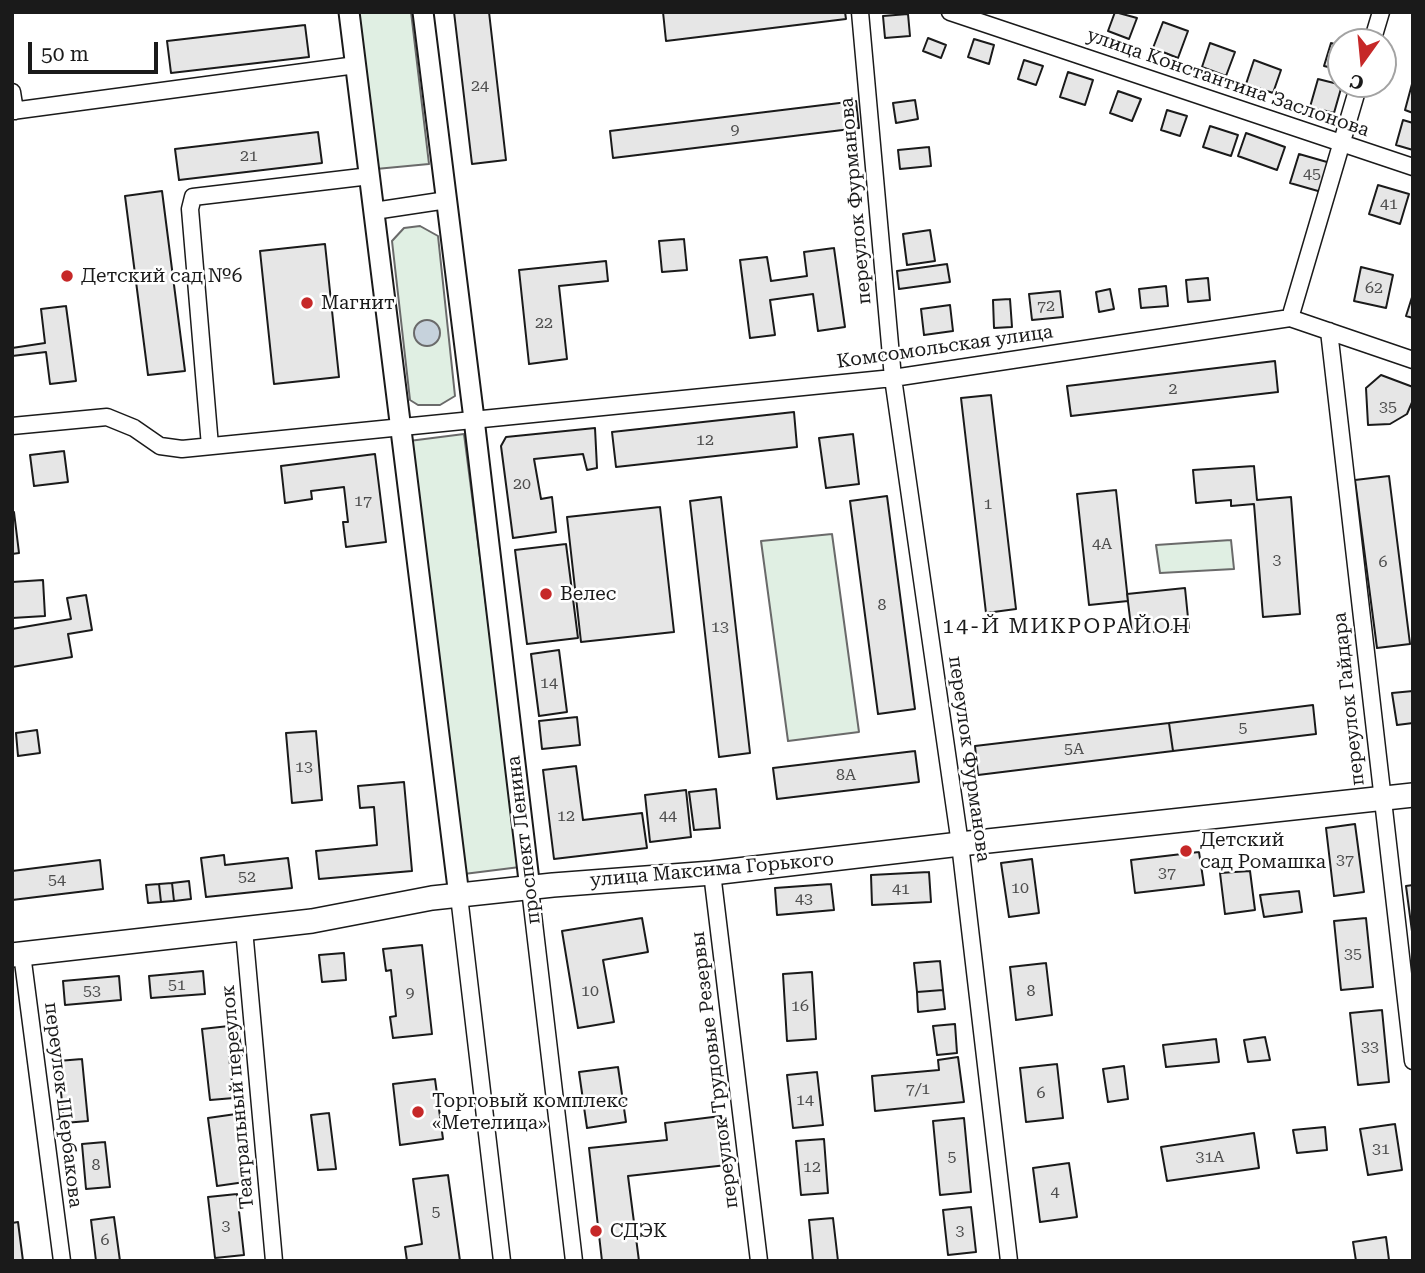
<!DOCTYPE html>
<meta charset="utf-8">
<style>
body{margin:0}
#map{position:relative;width:1425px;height:1273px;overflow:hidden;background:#fff;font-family:"Roboto Serif",serif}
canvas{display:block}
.frame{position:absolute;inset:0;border:14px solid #1a1a1a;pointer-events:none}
.north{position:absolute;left:1327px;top:28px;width:70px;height:70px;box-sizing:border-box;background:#fff;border:2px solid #a3a3a3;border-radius:50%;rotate:195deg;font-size:19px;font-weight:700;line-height:28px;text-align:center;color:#1a1a1a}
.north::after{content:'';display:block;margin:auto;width:24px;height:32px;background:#c62828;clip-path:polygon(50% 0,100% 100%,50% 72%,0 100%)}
.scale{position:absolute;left:28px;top:42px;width:130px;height:32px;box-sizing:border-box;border:4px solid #1a1a1a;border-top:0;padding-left:9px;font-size:21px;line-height:24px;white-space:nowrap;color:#1a1a1a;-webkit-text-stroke:5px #fff;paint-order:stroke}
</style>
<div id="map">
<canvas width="1425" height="1273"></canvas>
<div class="frame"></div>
<div class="north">С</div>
<div class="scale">50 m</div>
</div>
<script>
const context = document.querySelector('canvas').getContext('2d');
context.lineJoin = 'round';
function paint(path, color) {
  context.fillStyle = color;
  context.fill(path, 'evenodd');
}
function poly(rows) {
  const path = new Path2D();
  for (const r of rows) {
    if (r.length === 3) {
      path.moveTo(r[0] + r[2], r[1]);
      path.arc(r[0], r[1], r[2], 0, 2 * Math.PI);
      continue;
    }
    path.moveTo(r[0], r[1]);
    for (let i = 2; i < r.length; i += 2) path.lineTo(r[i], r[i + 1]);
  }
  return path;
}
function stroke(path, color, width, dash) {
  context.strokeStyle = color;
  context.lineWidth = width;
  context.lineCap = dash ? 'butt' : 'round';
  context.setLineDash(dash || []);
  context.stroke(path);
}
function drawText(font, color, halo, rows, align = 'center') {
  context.font = font + ' "Roboto Serif",serif';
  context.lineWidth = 5;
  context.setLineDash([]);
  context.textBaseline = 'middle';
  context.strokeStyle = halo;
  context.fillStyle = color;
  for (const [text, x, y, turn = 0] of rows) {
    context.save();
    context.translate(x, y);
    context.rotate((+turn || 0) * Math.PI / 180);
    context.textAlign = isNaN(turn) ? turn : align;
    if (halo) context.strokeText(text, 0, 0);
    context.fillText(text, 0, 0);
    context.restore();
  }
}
const green = poly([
 [357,12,411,12,429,164,376,169,357,12],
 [420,226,438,236,455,396,440,405,418,405,410,400,392,241,404,228,420,226],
 [464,434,520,867,464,874,409,441,464,434],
 [832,534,859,732,788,741,761,541,832,534],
 [1231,540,1234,569,1160,573,1156,545,1231,540]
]);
paint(green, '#e0efe3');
stroke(green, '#6a6a6a', 2);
const water = poly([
 [427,333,13]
]);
paint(water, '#c6d2dc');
stroke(water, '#6a6a6a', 2);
const building = poly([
 [454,12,489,12,506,160,472,164,454,12],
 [663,12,845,12,846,19,666,41,663,12],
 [1115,12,1137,18,1129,39,1108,31,1115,12],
 [908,14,910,36,885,38,883,16,908,14],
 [1163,22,1188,31,1178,58,1153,48,1163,22],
 [305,25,309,57,171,73,167,41,305,25],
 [928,38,946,45,941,58,923,51,928,38],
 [974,39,994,45,989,64,968,57,974,39],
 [1210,43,1235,52,1226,76,1202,67,1210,43],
 [1331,43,1341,46,1341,70,1324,66,1331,43],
 [1024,60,1043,66,1036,85,1018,79,1024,60],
 [1254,60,1281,70,1273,93,1246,84,1254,60],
 [1068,72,1093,80,1085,105,1060,97,1068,72],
 [1318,79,1342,85,1334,113,1310,107,1318,79],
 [1412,84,1413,84,1413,113,1405,110,1412,84],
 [1118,91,1141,99,1132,121,1110,113,1118,91],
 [915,100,918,119,896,123,893,103,915,100],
 [856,101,859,128,613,158,610,131,856,101],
 [1167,110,1187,116,1180,136,1161,130,1167,110],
 [1403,120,1413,123,1413,150,1396,145,1403,120],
 [1210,126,1238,135,1231,156,1203,147,1210,126],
 [318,132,322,163,179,180,175,149,318,132],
 [1246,133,1285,147,1277,170,1238,156,1246,133],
 [929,147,931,166,900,169,898,150,929,147],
 [1299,154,1334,164,1325,193,1290,183,1299,154],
 [1378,185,1409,194,1400,224,1369,214,1378,185],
 [162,191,185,371,148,375,125,196,162,191],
 [930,230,935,261,907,265,903,234,930,230],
 [684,239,687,270,662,272,659,241,684,239],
 [325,244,339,377,274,384,260,251,325,244],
 [834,248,845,327,818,331,813,294,770,300,775,335,750,338,740,260,767,257,771,281,807,276,804,252,834,248],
 [606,261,608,281,559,286,567,359,529,364,519,270,606,261],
 [947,264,950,282,899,289,897,271,947,264],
 [1361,267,1393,275,1386,308,1354,301,1361,267],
 [1208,278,1210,300,1188,302,1186,280,1208,278],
 [1166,286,1168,306,1141,308,1139,289,1166,286],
 [1110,289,1114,309,1099,312,1096,292,1110,289],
 [1060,291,1063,317,1032,320,1029,294,1060,291],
 [1413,294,1413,318,1406,316,1413,294],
 [1010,299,1012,327,994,328,993,300,1010,299],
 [950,305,953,331,924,335,921,309,950,305],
 [66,306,76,381,50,384,46,352,12,356,12,348,45,343,41,309,66,306],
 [1275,361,1278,392,1071,416,1067,386,1275,361],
 [1381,375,1413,387,1413,400,1407,414,1390,424,1368,425,1366,388,1381,375],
 [991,395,1016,609,986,613,961,398,991,395],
 [794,412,797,447,616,467,612,432,794,412],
 [595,428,597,468,587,470,583,454,534,459,541,499,552,497,556,532,513,538,501,446,506,437,595,428],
 [853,434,859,484,826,488,819,438,853,434],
 [64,451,68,482,34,486,30,455,64,451],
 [375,454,386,542,346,547,343,522,348,522,344,487,311,491,312,499,285,503,281,466,375,454],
 [1254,466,1257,500,1291,497,1300,614,1263,617,1254,504,1231,506,1231,500,1196,503,1193,470,1254,466],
 [1389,476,1410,644,1377,648,1355,480,1389,476],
 [1116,490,1128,601,1089,605,1077,494,1116,490],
 [887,496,915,709,878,714,850,501,887,496],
 [721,497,750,753,719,757,690,501,721,497],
 [660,507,674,632,581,642,567,517,660,507],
 [12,512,14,512,19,553,12,554,12,512],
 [566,544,578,638,527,644,515,550,566,544],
 [43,580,45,616,12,618,12,582,43,580],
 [1185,588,1189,628,1132,634,1127,594,1185,588],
 [86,595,92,630,68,634,72,657,12,667,12,629,71,619,67,598,86,595],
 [559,650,567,712,539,716,531,654,559,650],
 [1413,691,1413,723,1397,725,1392,693,1413,691],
 [1313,705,1316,734,1173,751,1169,723,1313,705],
 [577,717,580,745,542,749,539,721,577,717],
 [1169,723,1173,751,978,775,975,746,1169,723],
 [37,730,40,753,18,756,16,733,37,730],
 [316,731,322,800,292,803,286,733,316,731],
 [915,751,919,782,777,799,773,768,915,751],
 [576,766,583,820,642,813,647,848,554,859,543,770,576,766],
 [404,782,412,871,319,879,316,851,377,845,374,807,360,808,358,786,404,782],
 [716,789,720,828,694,830,689,792,716,789],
 [686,790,691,837,650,842,645,795,686,790],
 [1355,824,1364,892,1334,896,1326,828,1355,824],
 [1199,852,1204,885,1135,893,1131,860,1199,852],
 [224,855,225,865,288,858,292,888,206,897,201,858,224,855],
 [1032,859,1039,913,1009,917,1001,863,1032,859],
 [100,860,103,889,12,900,12,871,100,860],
 [1250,871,1255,910,1225,914,1220,873,1250,871],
 [929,872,931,902,872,905,871,875,929,872],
 [189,881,191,899,174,901,172,883,189,881],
 [172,883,174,901,161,902,159,884,172,883],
 [159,884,161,902,148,903,146,885,159,884],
 [831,884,834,910,777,915,775,888,831,884],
 [1413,885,1413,939,1406,886,1413,885],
 [1299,891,1302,912,1264,917,1260,895,1299,891],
 [642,918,648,952,603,960,614,1022,578,1028,562,931,642,918],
 [1366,918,1373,987,1341,990,1334,921,1366,918],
 [422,945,432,1034,393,1038,390,1017,396,1016,391,970,386,971,383,949,422,945],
 [344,953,346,980,322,982,319,955,344,953],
 [940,961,943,990,917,992,914,963,940,961],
 [1046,963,1052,1015,1016,1020,1010,967,1046,963],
 [203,971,205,994,151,998,149,976,203,971],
 [812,972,816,1039,787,1041,783,974,812,972],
 [119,976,121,1000,65,1005,63,981,119,976],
 [943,990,945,1009,918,1012,917,992,943,990],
 [1382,1010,1389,1082,1358,1085,1350,1013,1382,1010],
 [955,1024,957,1053,937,1055,933,1026,955,1024],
 [238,1025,242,1056,229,1057,234,1098,210,1100,202,1029,238,1025],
 [1265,1037,1270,1060,1248,1062,1244,1040,1265,1037],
 [1216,1039,1219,1062,1166,1067,1163,1045,1216,1039],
 [958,1057,964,1102,875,1111,872,1076,939,1070,938,1060,958,1057],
 [82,1059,88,1121,64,1123,58,1061,82,1059],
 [1057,1064,1063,1118,1026,1122,1020,1068,1057,1064],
 [1124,1066,1128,1099,1108,1102,1103,1069,1124,1066],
 [618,1067,626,1122,587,1128,579,1072,618,1067],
 [817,1072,823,1125,793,1128,787,1075,817,1072],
 [435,1079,443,1139,400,1145,393,1084,435,1079],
 [329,1113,336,1169,318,1170,311,1115,329,1113],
 [236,1114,245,1182,217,1186,208,1118,236,1114],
 [721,1116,727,1165,628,1176,639,1261,602,1261,589,1148,667,1140,665,1123,721,1116],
 [964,1118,971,1192,940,1195,933,1121,964,1118],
 [1395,1124,1402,1170,1368,1175,1360,1129,1395,1124],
 [1325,1127,1327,1150,1297,1153,1293,1130,1325,1127],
 [1254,1133,1259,1168,1167,1181,1161,1147,1254,1133],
 [824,1139,828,1193,801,1195,796,1141,824,1139],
 [105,1142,110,1187,86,1189,82,1144,105,1142],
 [1069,1163,1077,1217,1040,1222,1033,1168,1069,1163],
 [448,1175,460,1261,407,1261,405,1247,422,1244,413,1179,448,1175],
 [237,1194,244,1255,215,1258,208,1197,237,1194],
 [971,1207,976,1252,948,1255,943,1210,971,1207],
 [114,1217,120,1261,96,1261,91,1220,114,1217],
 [833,1218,838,1261,813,1261,809,1220,833,1218],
 [18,1222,23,1261,12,1261,12,1223,18,1222],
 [1386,1237,1389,1260,1356,1261,1353,1242,1386,1237]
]);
paint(building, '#e6e6e6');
stroke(building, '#1a1a1a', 2);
const minor = poly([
 [860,12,893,378,960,844,1009,1261],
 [950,12,1413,167],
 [1372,42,1381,12],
 [12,92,15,111],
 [12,111,356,65],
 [374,211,447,200],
 [1290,318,1359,84],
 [1329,331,1413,1061],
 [12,426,107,417,134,428,160,446,182,449,893,378,1290,318,1413,360],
 [210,446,190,209,193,197,370,176],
 [712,873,759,1261],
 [530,889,574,1261],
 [459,896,502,1261],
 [244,929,274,1261],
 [22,954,62,1261]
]);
const tertiary = poly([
 [349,12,459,896],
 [423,12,474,419,530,889]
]);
const secondary = poly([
 [12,955,312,921,432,898,553,885,712,873,960,844,1413,795]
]);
stroke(minor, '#1a1a1a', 19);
stroke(tertiary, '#1a1a1a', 23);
stroke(secondary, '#1a1a1a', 26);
stroke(minor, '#fff', 16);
stroke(tertiary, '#fff', 19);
stroke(secondary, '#fff', 23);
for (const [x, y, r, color] of [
 [67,276,7,"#c62828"],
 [307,303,7,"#c62828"],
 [546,594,7,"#c62828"],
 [1186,851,7,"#c62828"],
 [418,1112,7,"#c62828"],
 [596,1231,7,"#c62828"]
]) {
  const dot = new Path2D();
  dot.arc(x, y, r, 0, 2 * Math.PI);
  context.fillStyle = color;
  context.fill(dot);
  stroke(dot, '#fff', 2.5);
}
drawText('16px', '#4d4d4d', null, [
 ["24",480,86],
 ["9",735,130],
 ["21",249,156],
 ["45",1312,174],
 ["41",1389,204],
 ["62",1374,288],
 ["72",1046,306],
 ["22",544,323],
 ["2",1173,389],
 ["35",1388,407],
 ["12",705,440],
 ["20",522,484],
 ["17",363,501],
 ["1",988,504],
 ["4А",1102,544],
 ["3",1277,560],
 ["6",1383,562],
 ["8",882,605],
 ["13",720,627],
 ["14",549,683],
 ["5",1243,728],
 ["5А",1074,749],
 ["13",304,767],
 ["8А",846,775],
 ["12",566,816],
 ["44",668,816],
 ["37",1345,860],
 ["37",1167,873],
 ["52",247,877],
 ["54",57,880],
 ["10",1020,888],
 ["41",901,889],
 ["43",804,899],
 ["35",1353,954],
 ["51",177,985],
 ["53",92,991],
 ["10",590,991],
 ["8",1031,991],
 ["9",410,993],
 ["16",800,1006],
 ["33",1370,1047],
 ["7/1",918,1089],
 ["6",1041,1093],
 ["14",805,1100],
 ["31",1381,1149],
 ["5",952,1157],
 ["31А",1210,1157],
 ["8",96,1165],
 ["12",812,1167],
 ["4",1055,1192],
 ["5",436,1212],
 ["3",226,1226],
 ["3",960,1231],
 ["6",105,1240]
]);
drawText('19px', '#1a1a1a', '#fff', [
 ["улица Константина Заслонова",1228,83,19],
 ["переулок Фурманова",856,201,-95],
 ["Комсомольская улица",945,347,-8],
 ["переулок Гайдара",1349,699,-96],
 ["переулок Фурманова",969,759,82],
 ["проспект Ленина",524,840,-97],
 ["улица Максима Горького",712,870,-5],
 ["переулок Трудовые Резервы",715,1070,-97],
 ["Театральный переулок",238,1097,-95],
 ["переулок Щербакова",63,1105,83]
]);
drawText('19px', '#1a1a1a', '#fff', [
 ["Детский сад №6",81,276],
 ["Магнит",321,303],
 ["Велес",560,594],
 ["Детский",1200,840],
 ["сад Ромашка",1200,862],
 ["Торговый комплекс",432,1101],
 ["«Метелица»",432,1123],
 ["СДЭК",610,1231]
], 'left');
context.letterSpacing = '2px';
drawText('21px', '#1a1a1a', '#fff', [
 ["14-Й МИКРОРАЙОН",1067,627]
]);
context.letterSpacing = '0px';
</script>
